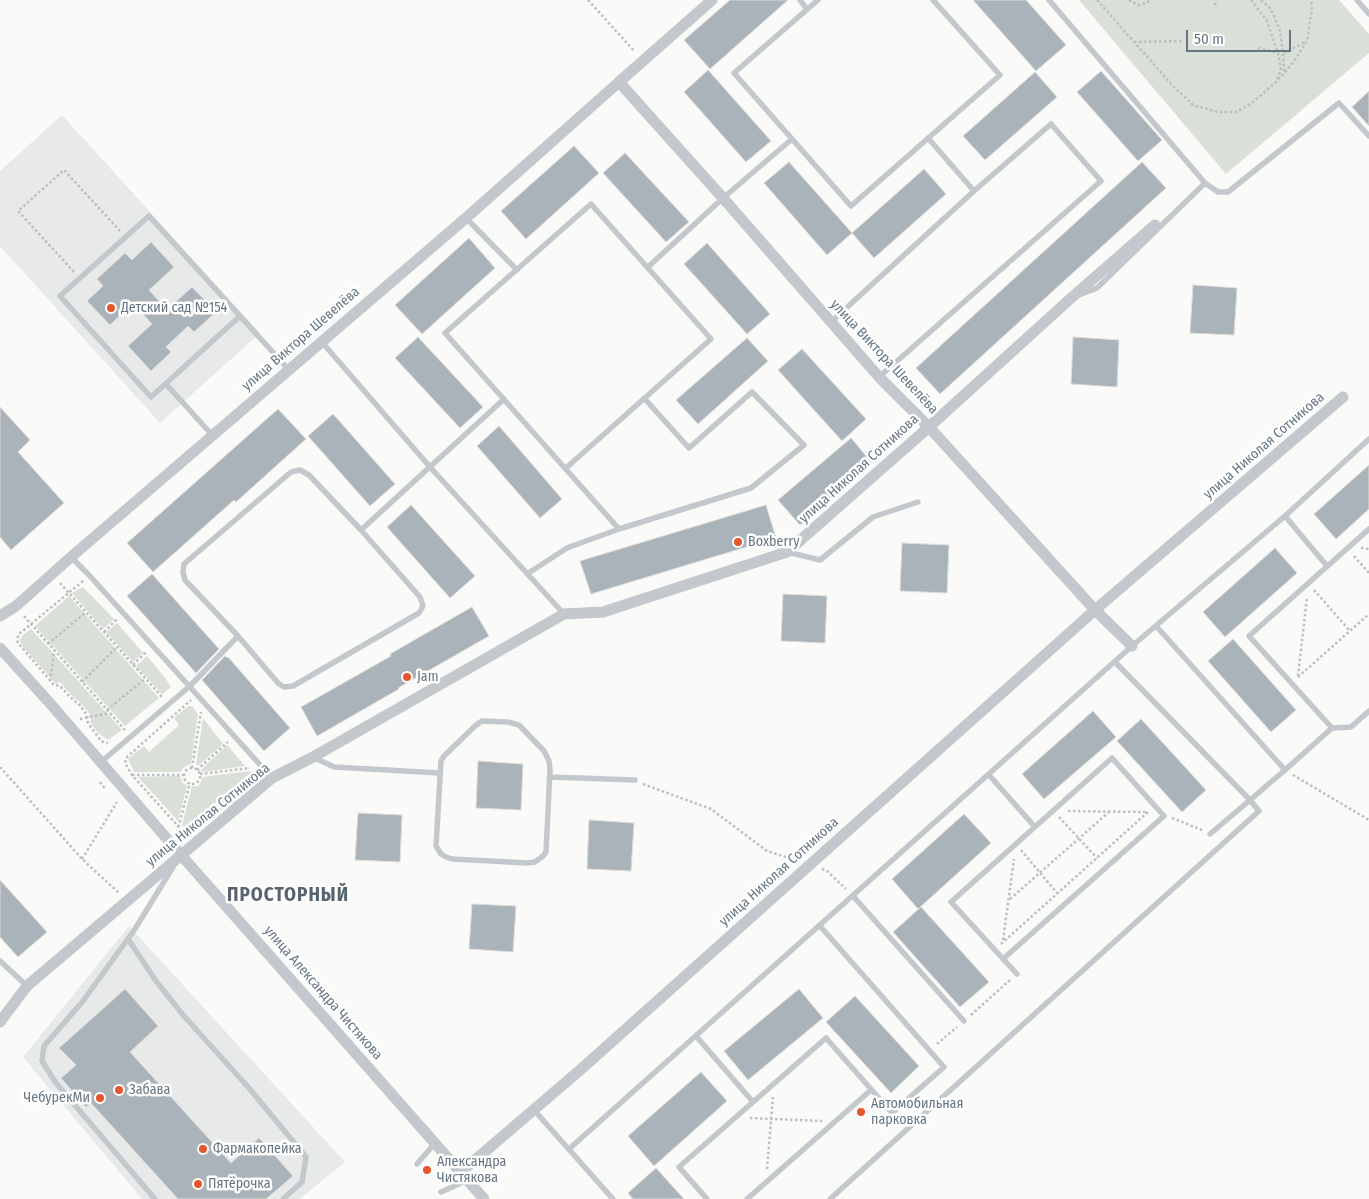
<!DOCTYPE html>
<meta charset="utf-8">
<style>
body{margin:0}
#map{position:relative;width:1369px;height:1199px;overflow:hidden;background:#fafaf8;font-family:"Fira Sans Condensed",sans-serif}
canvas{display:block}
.scale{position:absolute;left:1186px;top:30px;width:105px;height:22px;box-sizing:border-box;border:2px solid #657683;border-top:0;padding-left:6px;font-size:15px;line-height:18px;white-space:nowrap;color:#657683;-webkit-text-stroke:4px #fff;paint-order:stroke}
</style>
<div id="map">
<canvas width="1369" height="1199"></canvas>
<div class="scale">50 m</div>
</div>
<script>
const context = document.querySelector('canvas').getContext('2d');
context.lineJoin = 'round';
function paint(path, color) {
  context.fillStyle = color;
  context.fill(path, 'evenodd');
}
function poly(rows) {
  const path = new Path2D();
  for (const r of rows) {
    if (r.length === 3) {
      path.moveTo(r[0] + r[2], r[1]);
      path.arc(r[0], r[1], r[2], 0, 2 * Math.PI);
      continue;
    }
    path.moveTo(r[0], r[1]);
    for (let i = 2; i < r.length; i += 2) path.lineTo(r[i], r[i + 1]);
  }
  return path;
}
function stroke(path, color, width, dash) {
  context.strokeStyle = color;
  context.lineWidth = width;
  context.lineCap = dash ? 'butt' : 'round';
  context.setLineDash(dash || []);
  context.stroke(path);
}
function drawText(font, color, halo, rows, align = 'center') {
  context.font = font + ' "Fira Sans Condensed",sans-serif';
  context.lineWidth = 5;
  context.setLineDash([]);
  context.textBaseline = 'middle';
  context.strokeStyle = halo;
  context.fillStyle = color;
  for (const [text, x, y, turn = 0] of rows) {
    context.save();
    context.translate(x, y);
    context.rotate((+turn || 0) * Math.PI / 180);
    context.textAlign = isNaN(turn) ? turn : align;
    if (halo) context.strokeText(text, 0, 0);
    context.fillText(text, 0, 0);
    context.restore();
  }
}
paint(poly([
 [62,115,260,333,160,423,0,246,0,171],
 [129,926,345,1162,300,1199,142,1199,23,1057]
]), '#e8e9e9');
paint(poly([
 [1079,0,1339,0,1369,34,1369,53,1226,174],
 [83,587,114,619,103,629,72,593,77,590],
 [69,596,159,698,125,726,35,626],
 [117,623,143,653,133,662,106,632],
 [31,629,53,653,122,730,108,740,97,732,90,722,92,717,78,700,75,699,60,682,56,684,23,647,20,640,23,635],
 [147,656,166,679,171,687,162,694,136,666],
 [188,706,192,706,198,714,191,764,184,767,181,772,134,772,128,759,144,746,149,752,179,725,174,718],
 [203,718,223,744,198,766,196,765],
 [227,745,245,766,202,772,201,770],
 [250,771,264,783,229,808,219,810,191,836,182,825,192,786,198,786,200,784,202,777],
 [180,776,182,782,187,786,178,821,138,777]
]), '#dadfd7');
const building = poly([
 [730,0,788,0,710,69,684,40,730,0],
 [973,0,1026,0,1066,45,1036,71,973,0],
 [708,70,771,141,746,162,684,92,708,70],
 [1101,71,1162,140,1138,161,1077,92,1101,71],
 [1035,72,1057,97,985,160,963,136,1035,72],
 [1369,91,1369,126,1352,107,1369,91],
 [574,146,599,173,526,239,501,211,574,146],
 [625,153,689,222,666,242,603,173,625,153],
 [789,162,852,233,827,255,764,183,789,162],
 [1142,162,1166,188,940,394,916,368,1142,162],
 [924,169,946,194,874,258,852,233,924,169],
 [469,238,495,268,422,334,395,305,469,238],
 [151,242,174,267,149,290,167,310,192,287,216,312,194,332,188,326,166,347,171,352,151,371,128,346,152,324,133,303,110,325,87,301,103,286,97,279,125,253,132,260,151,242],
 [707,243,770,314,747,334,684,264,707,243],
 [1193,285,1237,288,1234,335,1190,333,1193,285],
 [418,337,483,407,460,428,395,358,418,337],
 [1073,337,1119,340,1117,387,1071,384,1073,337],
 [747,338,768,361,698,424,676,400,747,338],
 [802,349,866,419,842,441,778,370,802,349],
 [0,407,30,440,18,452,64,503,11,550,0,537,0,407],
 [278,409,306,439,236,502,234,500,153,572,127,543,278,409],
 [333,414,395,484,370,506,308,436,333,414],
 [499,426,562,499,540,518,477,446,499,426],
 [851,438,872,463,800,525,778,500,851,438],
 [1369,465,1369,509,1336,539,1314,514,1369,465],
 [411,505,475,576,450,598,387,527,411,505],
 [766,505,776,538,591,594,580,561,766,505],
 [902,543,949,545,947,593,900,591,902,543],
 [1275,548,1297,573,1225,637,1203,612,1275,548],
 [152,574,219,649,196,673,127,596,152,574],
 [783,594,827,596,825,643,781,641,783,594],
 [472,607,489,636,398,688,399,689,317,736,301,707,391,656,390,654,472,607],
 [1233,639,1296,710,1271,732,1208,661,1233,639],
 [225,656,227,658,228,657,290,728,264,751,202,680,225,656],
 [1093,711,1116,737,1044,799,1022,774,1093,711],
 [1141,719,1206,790,1182,812,1117,741,1141,719],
 [478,761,523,764,521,810,476,808,478,761],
 [358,813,402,815,400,862,355,860,358,813],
 [964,814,991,843,918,909,892,879,964,814],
 [589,820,634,823,631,871,587,869,589,820],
 [0,880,47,932,18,957,0,937,0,880],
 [472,904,516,906,513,952,469,949,472,904],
 [921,907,989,982,960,1007,893,932,921,907],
 [125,989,158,1026,130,1052,231,1163,259,1138,293,1176,266,1199,178,1199,91,1103,86,1107,61,1078,76,1065,59,1048,125,989],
 [799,989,823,1018,748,1080,724,1051,799,989],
 [855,996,919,1066,891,1093,826,1022,855,996],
 [701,1072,727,1101,654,1166,628,1136,701,1072],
 [656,1168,684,1199,633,1199,628,1193,656,1168]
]);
paint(building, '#aab3b9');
stroke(building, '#dcdcda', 1);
stroke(poly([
 [588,0,635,52],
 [1097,0,1173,86,1193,105,1218,112,1237,112,1252,103,1276,82,1292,64,1307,41,1312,8,1311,0],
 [1129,0,1138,5,1147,3,1150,0],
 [1251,0,1267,21,1278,53,1281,70,1277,79],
 [1261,0,1269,7,1274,16,1280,31,1283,53,1284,71,1283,72],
 [1215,5,1216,0],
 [1134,42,1183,41],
 [1258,48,1278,53],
 [1284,53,1305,42],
 [74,272,18,211,64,170,120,231],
 [1361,548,1369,549],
 [1354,556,1369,573],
 [83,581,19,634,17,639,18,643,54,685,60,686,74,701,78,703,87,715,88,723,101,741,106,743,108,743],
 [60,583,163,698],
 [1314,590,1350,631],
 [24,616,125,730],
 [104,632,117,619],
 [48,644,86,612],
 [133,665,146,652],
 [1298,676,1307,597],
 [1298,677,1369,614],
 [50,681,54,651],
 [82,682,117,647],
 [107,710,145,679],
 [80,719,110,713],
 [0,767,82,859,119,893],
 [192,768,201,712],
 [192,776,8],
 [197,770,228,742],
 [200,774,250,768],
 [132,775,184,775],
 [1293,775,1369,820],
 [100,782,105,789],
 [643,784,711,809,767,851,798,861],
 [1068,811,1147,812],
 [1059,817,1097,858],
 [1172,818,1202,830],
 [177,832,190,783],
 [186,835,132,775,125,763,127,757,191,700],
 [1021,850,1057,893],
 [82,859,117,802],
 [822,869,827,871,846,889],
 [1010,899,1109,812],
 [1003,940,1014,859],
 [1001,944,1148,812],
 [971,1015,1010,980],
 [937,1044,957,1027],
 [750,1118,822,1121],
 [767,1169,773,1097]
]), '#bbbfc2', 2.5, [2.5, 2.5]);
stroke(poly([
 [800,0,807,9],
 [818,0,734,73,851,206,1000,75,933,0],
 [1049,0,1205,183,1218,192,1228,192,1339,103,1369,136],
 [1357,0,1369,14],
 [149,216,240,316,151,397,60,296,149,216],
 [466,218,517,270],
 [648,267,723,198,792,139],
 [1079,295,1097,288,1205,183],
 [240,316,289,370],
 [831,322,974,191],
 [321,341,430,467,564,614],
 [879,377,1101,181,1051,124,974,191,928,138],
 [166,384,213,436],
 [566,468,711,339,591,204,445,333,619,529],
 [300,470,309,475,361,530,420,597,423,606,419,613,293,686,284,687,278,683,238,636,185,580,183,572,184,564,291,472,300,470],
 [1285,516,1327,566],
 [361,530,504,399],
 [787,552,820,560,873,517,918,502],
 [71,557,89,575,272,778],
 [527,574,567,548,619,529,751,488,804,445,752,392,689,448,644,398],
 [1157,627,1285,770,1332,728,1249,636,1369,529],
 [1115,662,1250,800,1210,834],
 [482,721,508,722,519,725,544,751,549,761,550,770,546,852,543,856,535,862,528,863,452,859,446,857,441,854,436,846,441,761,444,756,475,726,482,721],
 [1332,728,1351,727,1369,711],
 [313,757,334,767,440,773],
 [101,762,190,686,238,636],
 [989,775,1035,827],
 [550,777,635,780],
 [853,896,964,1021],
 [128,939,156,981,183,1015,249,1088,306,1157,302,1182,283,1199],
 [1003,959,1164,816,1112,758,951,902,1017,974],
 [0,961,27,986],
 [696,1036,753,1102],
 [534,1110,613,1199],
 [569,1149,1132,646,1285,516,1369,439],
 [417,1164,435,1143],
 [441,1192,468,1180],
 [155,1199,56,1083,42,1061,44,1046,83,1001,135,929,173,867],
 [707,1199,679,1167,826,1038,892,1113,944,1067,820,926],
 [747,1199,871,1090],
 [830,1199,1259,811,1250,800,1285,770]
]), '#c3c8cc', 5.5);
stroke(poly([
 [619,82,712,0],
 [0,616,16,606,71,557,466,218,619,82,723,198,879,377,929,427,1095,610,1132,646],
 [0,648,48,701,181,855,484,1199],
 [0,1022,27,986,272,778,313,757,564,614,603,612,787,552,929,427,1070,299,1155,225],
 [461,1172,579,1071,1095,610,1343,397]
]), '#c3c8cc', 11);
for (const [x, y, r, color] of [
 [111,308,5,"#e4572e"],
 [738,542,5,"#e4572e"],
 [407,677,5,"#e4572e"],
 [119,1090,5,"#e4572e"],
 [100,1098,5,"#e4572e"],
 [861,1112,5,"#e4572e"],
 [203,1149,5,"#e4572e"],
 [427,1170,5,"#e4572e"],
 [198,1184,5,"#e4572e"]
]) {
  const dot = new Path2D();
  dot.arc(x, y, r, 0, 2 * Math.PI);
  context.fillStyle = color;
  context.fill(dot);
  stroke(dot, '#fff', 2);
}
drawText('14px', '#657683', '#fff', [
 ["Детский сад №154",121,308],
 ["Boxberry",748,542],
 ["Jam",417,677],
 ["Забава",129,1090],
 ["ЧебурекМи",90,1098,"right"],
 ["Автомобильная",871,1104],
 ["парковка",871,1120],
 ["Фармакопейка",213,1149],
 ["Александра",437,1162],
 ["Чистякова",437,1178],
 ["Пятёрочка",208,1184]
], 'left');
drawText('14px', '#657683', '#fff', [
 ["улица Виктора Шевелёва",301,339,-41],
 ["улица Виктора Шевелёва",884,357,47],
 ["улица Николая Сотникова",1264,446,-41],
 ["улица Николая Сотникова",859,469,-42],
 ["улица Николая Сотникова",208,815,-39],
 ["улица Николая Сотникова",779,872,-42],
 ["улица Александра Чистякова",323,993,49]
]);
context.letterSpacing = '1px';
drawText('bold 19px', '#57646e', '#fff', [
 ["ПРОСТОРНЫЙ",288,896]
]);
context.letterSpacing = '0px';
</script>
